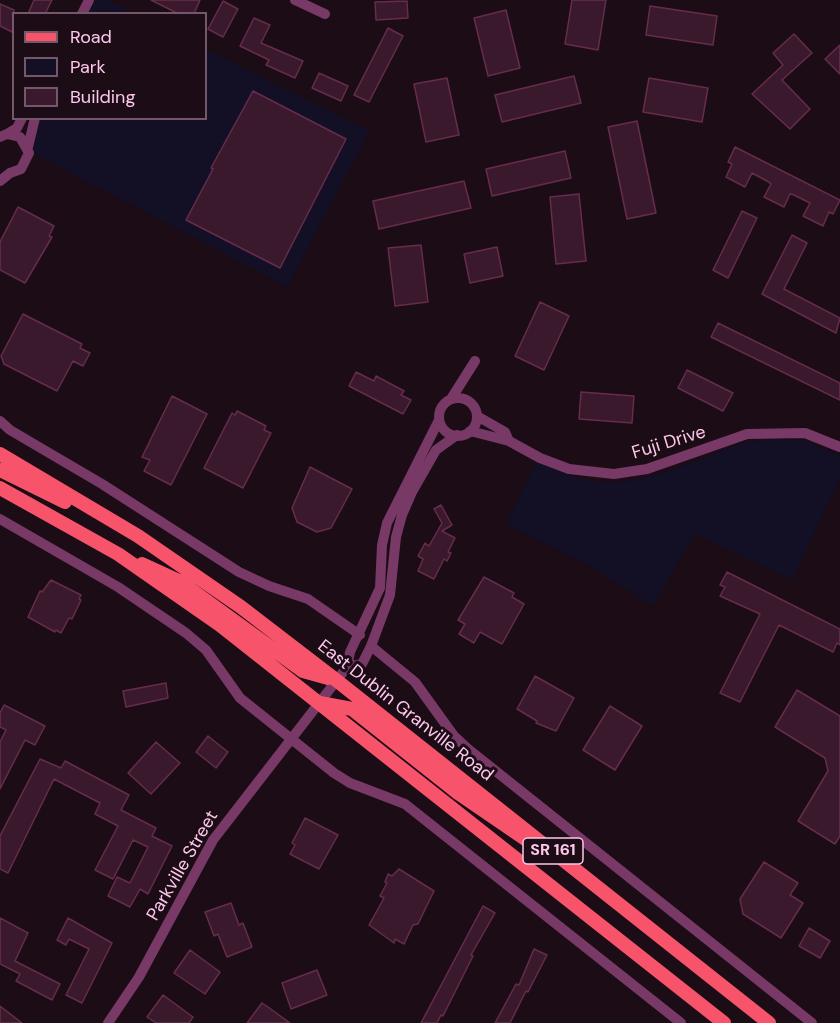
<!DOCTYPE html>
<style>
body{margin:0}
#map{position:relative;width:840px;height:1023px;overflow:hidden;background:#1b0c15;font-family:"DM Sans",sans-serif}
canvas{display:block}
.legend{position:absolute;left:12px;top:12px;width:195px;height:108px;box-sizing:border-box;background:#1b0c15;border:2px solid #75576b;margin:0;padding:8px 10px;list-style:none;font-size:18px;color:#fdc8eb}
.legend li{display:flex;align-items:center;gap:12px;height:30px}
.legend b{width:30px;border:2px solid #75576b}
</style>
<div id="map">
<canvas width="840" height="1023"></canvas>
<ul class="legend">
<li><b style="height:8px;background:#f7546c"></b>Road</li>
<li><b style="height:16px;background:#130f25"></b>Park</li>
<li><b style="height:16px;background:#3b192c"></b>Building</li>
</ul>
</div>
<script>
const context = document.querySelector('canvas').getContext('2d');
context.lineJoin = 'round';
function paint(path, color) {
  context.fillStyle = color;
  context.fill(path, 'evenodd');
}
function poly(rows) {
  const path = new Path2D();
  for (const r of rows) {
    if (r.length === 3) {
      path.moveTo(r[0] + r[2], r[1]);
      path.arc(r[0], r[1], r[2], 0, 2 * Math.PI);
      continue;
    }
    path.moveTo(r[0], r[1]);
    for (let i = 2; i < r.length; i += 2) path.lineTo(r[i], r[i + 1]);
  }
  return path;
}
function stroke(path, color, width, dash) {
  context.strokeStyle = color;
  context.lineWidth = width;
  context.lineCap = dash ? 'butt' : 'round';
  context.setLineDash(dash || []);
  context.stroke(path);
}
function drawText(font, color, halo, rows, align = 'center') {
  context.font = font + ' "DM Sans",sans-serif';
  context.lineWidth = 6;
  context.setLineDash([]);
  context.textBaseline = 'middle';
  context.strokeStyle = halo;
  context.fillStyle = color;
  for (const [text, x, y, turn = 0] of rows) {
    context.save();
    context.translate(x, y);
    context.rotate((+turn || 0) * Math.PI / 180);
    context.textAlign = isNaN(turn) ? turn : align;
    if (halo) context.strokeText(text, 0, 0);
    context.fillText(text, 0, 0);
    context.restore();
  }
}
paint(poly([
 [95,0,108,0,134,13,88,14],
 [206,49,369,131,288,287,19,146,34,119,206,118],
 [774,439,803,440,840,455,840,479,792,580,695,534,653,606,585,563,505,524,537,461,573,476,600,482,629,481,672,470,741,443]
]), '#130f25');
const building = poly([
 [34,0,52,0,45,14,28,14,34,0],
 [151,0,200,0,194,14,179,14,151,0],
 [572,0,606,0,598,50,565,44,572,0],
 [223,1,238,9,223,37,208,29,223,1],
 [407,1,408,18,376,20,375,2,407,1],
 [0,4,14,10,14,33,0,26,0,4],
 [650,6,717,16,713,45,646,35,650,6],
 [506,10,520,68,488,76,474,18,506,10],
 [254,18,270,25,261,43,303,61,295,78,266,65,269,60,240,46,254,18],
 [388,28,403,36,369,102,354,95,388,28],
 [794,34,812,53,782,80,810,109,790,129,752,94,783,65,773,53,794,34],
 [840,45,840,74,825,59,840,45],
 [319,73,348,86,341,101,312,88,319,73],
 [574,76,581,103,502,122,495,95,574,76],
 [447,78,459,135,426,142,414,84,447,78],
 [649,78,708,88,702,122,643,112,649,78],
 [253,91,346,139,280,268,186,220,213,169,211,168,253,91],
 [637,121,656,213,627,219,608,127,637,121],
 [735,147,840,200,833,214,829,212,823,226,803,216,810,203,794,195,790,194,784,207,764,197,771,184,767,181,752,173,745,187,726,177,732,164,728,162,735,147],
 [565,151,571,178,492,196,486,169,565,151],
 [464,181,471,208,379,229,373,201,464,181],
 [579,194,586,261,556,264,550,197,579,194],
 [18,207,54,226,49,236,52,237,25,283,0,270,0,242,18,207],
 [742,211,757,218,728,278,713,270,742,211],
 [792,235,807,243,784,289,840,318,836,333,762,294,792,235],
 [421,245,428,302,395,306,388,248,421,245],
 [497,247,503,276,470,283,464,254,497,247],
 [540,302,569,316,544,370,515,356,540,302],
 [23,314,82,344,80,348,90,353,83,366,73,361,57,391,4,364,1,356,23,314],
 [718,323,840,383,840,400,711,337,718,323],
 [687,370,733,393,723,411,678,388,687,370],
 [356,372,374,381,376,376,404,391,401,395,411,400,403,414,349,386,356,372],
 [581,392,634,396,632,423,579,419,581,392],
 [172,396,207,414,171,485,144,471,150,460,142,457,172,396],
 [237,411,266,426,264,430,271,433,243,488,204,468,232,413,235,415,237,411],
 [310,467,352,489,331,528,317,532,297,522,292,508,310,467],
 [441,505,452,525,442,531,455,538,448,552,451,553,447,561,444,559,434,579,418,571,423,559,418,556,425,543,429,546,442,523,434,509,441,505],
 [727,572,840,629,840,645,837,643,833,652,779,625,740,702,720,693,760,614,720,596,725,587,720,585,727,572],
 [484,577,514,593,512,597,524,604,502,644,480,632,474,643,459,634,465,624,458,620,484,577],
 [51,580,81,595,79,599,81,600,72,619,69,618,61,633,56,630,55,632,28,617,40,591,42,592,51,580],
 [535,676,574,698,556,731,536,723,537,721,517,709,535,676],
 [166,683,168,698,126,707,123,691,166,683],
 [797,690,840,716,840,836,835,844,798,821,828,771,825,758,775,727,797,690],
 [4,705,45,726,35,745,25,740,0,789,0,742,6,730,0,727,0,713,4,705],
 [610,706,642,726,615,770,583,750,610,706],
 [208,736,228,752,216,768,196,752,208,736],
 [156,742,180,763,151,794,128,773,156,742],
 [40,759,61,768,65,761,129,795,121,810,156,828,152,836,172,846,148,894,140,889,130,907,108,896,117,877,130,883,148,847,133,840,113,879,95,870,118,826,95,814,100,803,54,779,8,873,0,869,0,836,40,759],
 [305,818,338,835,319,869,290,854,295,845,292,843,305,818],
 [764,862,798,883,790,895,803,903,781,938,743,914,740,899,764,862],
 [399,869,434,891,418,924,413,925,404,944,395,939,394,943,369,925,384,898,380,896,387,883,385,882,388,874,392,876,399,869],
 [231,903,239,925,243,923,252,947,227,957,218,934,214,936,205,912,231,903],
 [483,906,495,913,471,955,473,956,443,1016,441,1015,437,1023,421,1023,483,906],
 [0,918,28,933,15,961,60,984,52,1000,16,981,20,974,0,964,0,918],
 [68,918,112,943,82,1003,66,995,89,949,69,939,66,945,57,940,68,918],
 [809,928,830,941,820,958,799,946,809,928],
 [534,949,547,955,528,992,526,991,510,1023,495,1023,516,984,519,985,534,949],
 [190,950,220,972,205,994,174,973,190,950],
 [317,970,327,995,291,1009,282,983,317,970],
 [163,995,193,1017,189,1023,156,1023,147,1017,163,995],
 [262,1003,268,1007,290,1023,247,1023,262,1003],
 [0,1006,22,1023,0,1023,0,1006]
]);
paint(building, '#3b192c');
stroke(building, '#662c4d', 1.5);
stroke(poly([
 [295,0,325,14],
 [82,14,89,0],
 [7,134,17,128,22,118],
 [0,137,7,134,20,137,29,153,21,169,10,173,0,181],
 [28,147,35,118],
 [458,417,19],
 [451,399,475,361],
 [477,416,505,432,509,441],
 [0,421,10,430,102,484,239,572,269,586,308,599,360,635],
 [470,431,509,441,540,458,569,469,614,474,647,469,747,434,805,433,840,447],
 [0,519,118,587,186,633,206,650,240,698,334,773,350,783,405,804,681,1023],
 [371,646,415,682,454,736,468,749,812,1023],
 [347,667,362,664,371,646,390,595,396,537,402,515,412,492,436,450,457,435],
 [108,1023,139,977,213,840,347,667,350,652,380,588,382,545,387,523,439,420]
]), '#783967', 10);
stroke(poly([
 [0,454,138,536,241,607,336,680,769,1023],
 [0,470,65,502],
 [0,488,118,554,220,625,724,1023],
 [142,564,179,581,303,671,328,678],
 [320,703,352,709,458,793,534,845]
]), '#f7546c', 14);
for (const [x, y, w] of [
 [553,851,60]
]) {
  const box = new Path2D();
  box.roundRect(x - w / 2, y - 13, w, 26, 4.5);
  context.fillStyle = '#1b0c15';
  context.fill(box);
  stroke(box, '#fdc8eb', 1.5);
}
drawText('bold 16px', '#fdc8eb', null, [
 ["SR 161",553,851]
]);
drawText('18px', '#fdc8eb', '#1b0c15', [
 ["Fuji Drive",669,443,-17],
 ["East Dublin Granville Road",405,711,38],
 ["Parkville Street",183,866,-60]
]);
</script>
